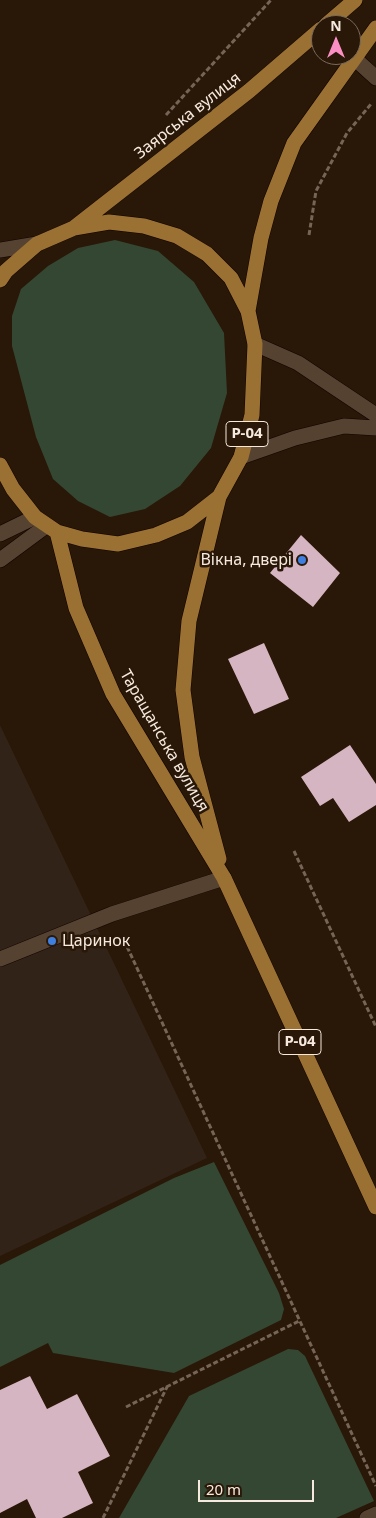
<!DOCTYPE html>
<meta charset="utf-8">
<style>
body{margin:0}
#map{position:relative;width:376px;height:1518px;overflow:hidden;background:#291707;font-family:"Noto Sans",sans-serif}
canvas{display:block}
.north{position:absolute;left:311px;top:15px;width:50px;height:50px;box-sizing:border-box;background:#291707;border:1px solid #7b6b5d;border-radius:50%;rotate:0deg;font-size:14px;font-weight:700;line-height:20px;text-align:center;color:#f6eadf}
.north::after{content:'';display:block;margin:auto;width:18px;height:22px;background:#fb8fc4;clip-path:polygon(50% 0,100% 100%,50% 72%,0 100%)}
.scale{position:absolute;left:198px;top:1480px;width:116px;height:22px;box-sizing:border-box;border:2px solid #f6eadf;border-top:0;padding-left:6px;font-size:15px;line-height:18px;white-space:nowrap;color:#f6eadf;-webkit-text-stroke:4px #291707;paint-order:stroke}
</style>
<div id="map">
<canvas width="376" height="1518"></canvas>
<div class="north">N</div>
<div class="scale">20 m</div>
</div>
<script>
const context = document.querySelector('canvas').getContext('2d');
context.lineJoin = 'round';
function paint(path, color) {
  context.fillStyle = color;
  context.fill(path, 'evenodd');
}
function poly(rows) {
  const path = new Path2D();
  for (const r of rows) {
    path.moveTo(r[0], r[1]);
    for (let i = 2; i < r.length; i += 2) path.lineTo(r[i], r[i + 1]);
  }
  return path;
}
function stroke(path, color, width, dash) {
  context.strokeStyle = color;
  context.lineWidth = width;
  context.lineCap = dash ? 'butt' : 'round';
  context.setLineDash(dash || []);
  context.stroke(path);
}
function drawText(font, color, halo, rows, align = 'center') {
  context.font = font + ' "Noto Sans",sans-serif';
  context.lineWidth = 5;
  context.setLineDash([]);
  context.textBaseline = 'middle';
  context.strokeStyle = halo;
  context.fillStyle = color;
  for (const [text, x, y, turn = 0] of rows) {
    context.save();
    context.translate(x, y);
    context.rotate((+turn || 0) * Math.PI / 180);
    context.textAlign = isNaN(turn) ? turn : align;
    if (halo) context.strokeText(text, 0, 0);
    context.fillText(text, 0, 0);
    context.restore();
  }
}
paint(poly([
 [0,725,207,1158,0,1256]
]), '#322319');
paint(poly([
 [115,240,158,251,194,282,224,333,227,393,211,448,180,486,145,509,110,517,78,501,53,479,36,437,12,346,12,316,21,289,48,266,78,248],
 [214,1162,279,1293,284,1309,281,1320,174,1373,53,1353,48,1343,0,1367,0,1265,174,1178],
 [288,1349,298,1350,305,1356,374,1501,336,1518,119,1518,189,1396]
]), '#344733');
paint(poly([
 [301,535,340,573,313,607,270,573],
 [264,643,289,699,254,714,228,659],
 [350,745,376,784,376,805,349,822,333,798,320,806,301,777],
 [30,1376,47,1409,77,1394,110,1456,78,1472,93,1503,62,1518,36,1518,27,1499,0,1513,0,1390]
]), '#d4b5c1');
const lane = poly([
 [0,560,46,526],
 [0,959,112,914,224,878],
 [367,1518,376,1514]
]);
const street = poly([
 [354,58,376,78],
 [255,344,298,363,376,415],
 [241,457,295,438,344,426,376,428],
 [0,534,35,517]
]);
const secondary = poly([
 [0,250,37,244]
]);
const primary = poly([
 [326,25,355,0],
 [75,227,249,91,321,29],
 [0,280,6,271,37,244,74,228,109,222,144,226,177,236,207,254,231,278,248,311,255,344,252,415,241,457,219,497,187,522,156,535,118,544,82,539,57,532,35,517,13,489,0,465],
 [248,311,261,238,271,201,294,143,376,28],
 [219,497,189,621,183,690,192,757,219,859],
 [57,532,76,608,113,694,224,878,376,1207]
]);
stroke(lane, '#100300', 16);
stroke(street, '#100300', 16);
stroke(secondary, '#100300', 16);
stroke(primary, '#100300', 16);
stroke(poly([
 [166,115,271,0],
 [309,235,316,191,347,133,371,104],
 [294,851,376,1027],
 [124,940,376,1486],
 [126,1407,299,1321],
 [103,1518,167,1387]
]), '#756557', 3, [5, 2.5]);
stroke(lane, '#564231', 15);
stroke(street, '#564231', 15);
stroke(secondary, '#564231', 15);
stroke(primary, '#9b7133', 15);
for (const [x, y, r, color] of [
 [302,560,5,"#3f7fe0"],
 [52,941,5,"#3f7fe0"]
]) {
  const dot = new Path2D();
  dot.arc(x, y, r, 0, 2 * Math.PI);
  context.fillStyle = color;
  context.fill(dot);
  stroke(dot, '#291707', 2);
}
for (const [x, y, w] of [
 [247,434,42],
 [300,1042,42]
]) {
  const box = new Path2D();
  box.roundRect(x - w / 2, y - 12.5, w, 25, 4);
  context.fillStyle = '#291707';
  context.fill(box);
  stroke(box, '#f6eadf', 1);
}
drawText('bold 15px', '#f6eadf', null, [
 ["Р-04",247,434],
 ["Р-04",300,1042]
]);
drawText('16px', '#f6eadf', '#291707', [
 ["Заярська вулиця",188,116,-38],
 ["Таращанська вулиця",164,741,60]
]);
drawText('16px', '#f6eadf', '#291707', [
 ["Вікна, двері",292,560],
 ["Царинок",62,941,"left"]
], 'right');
</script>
